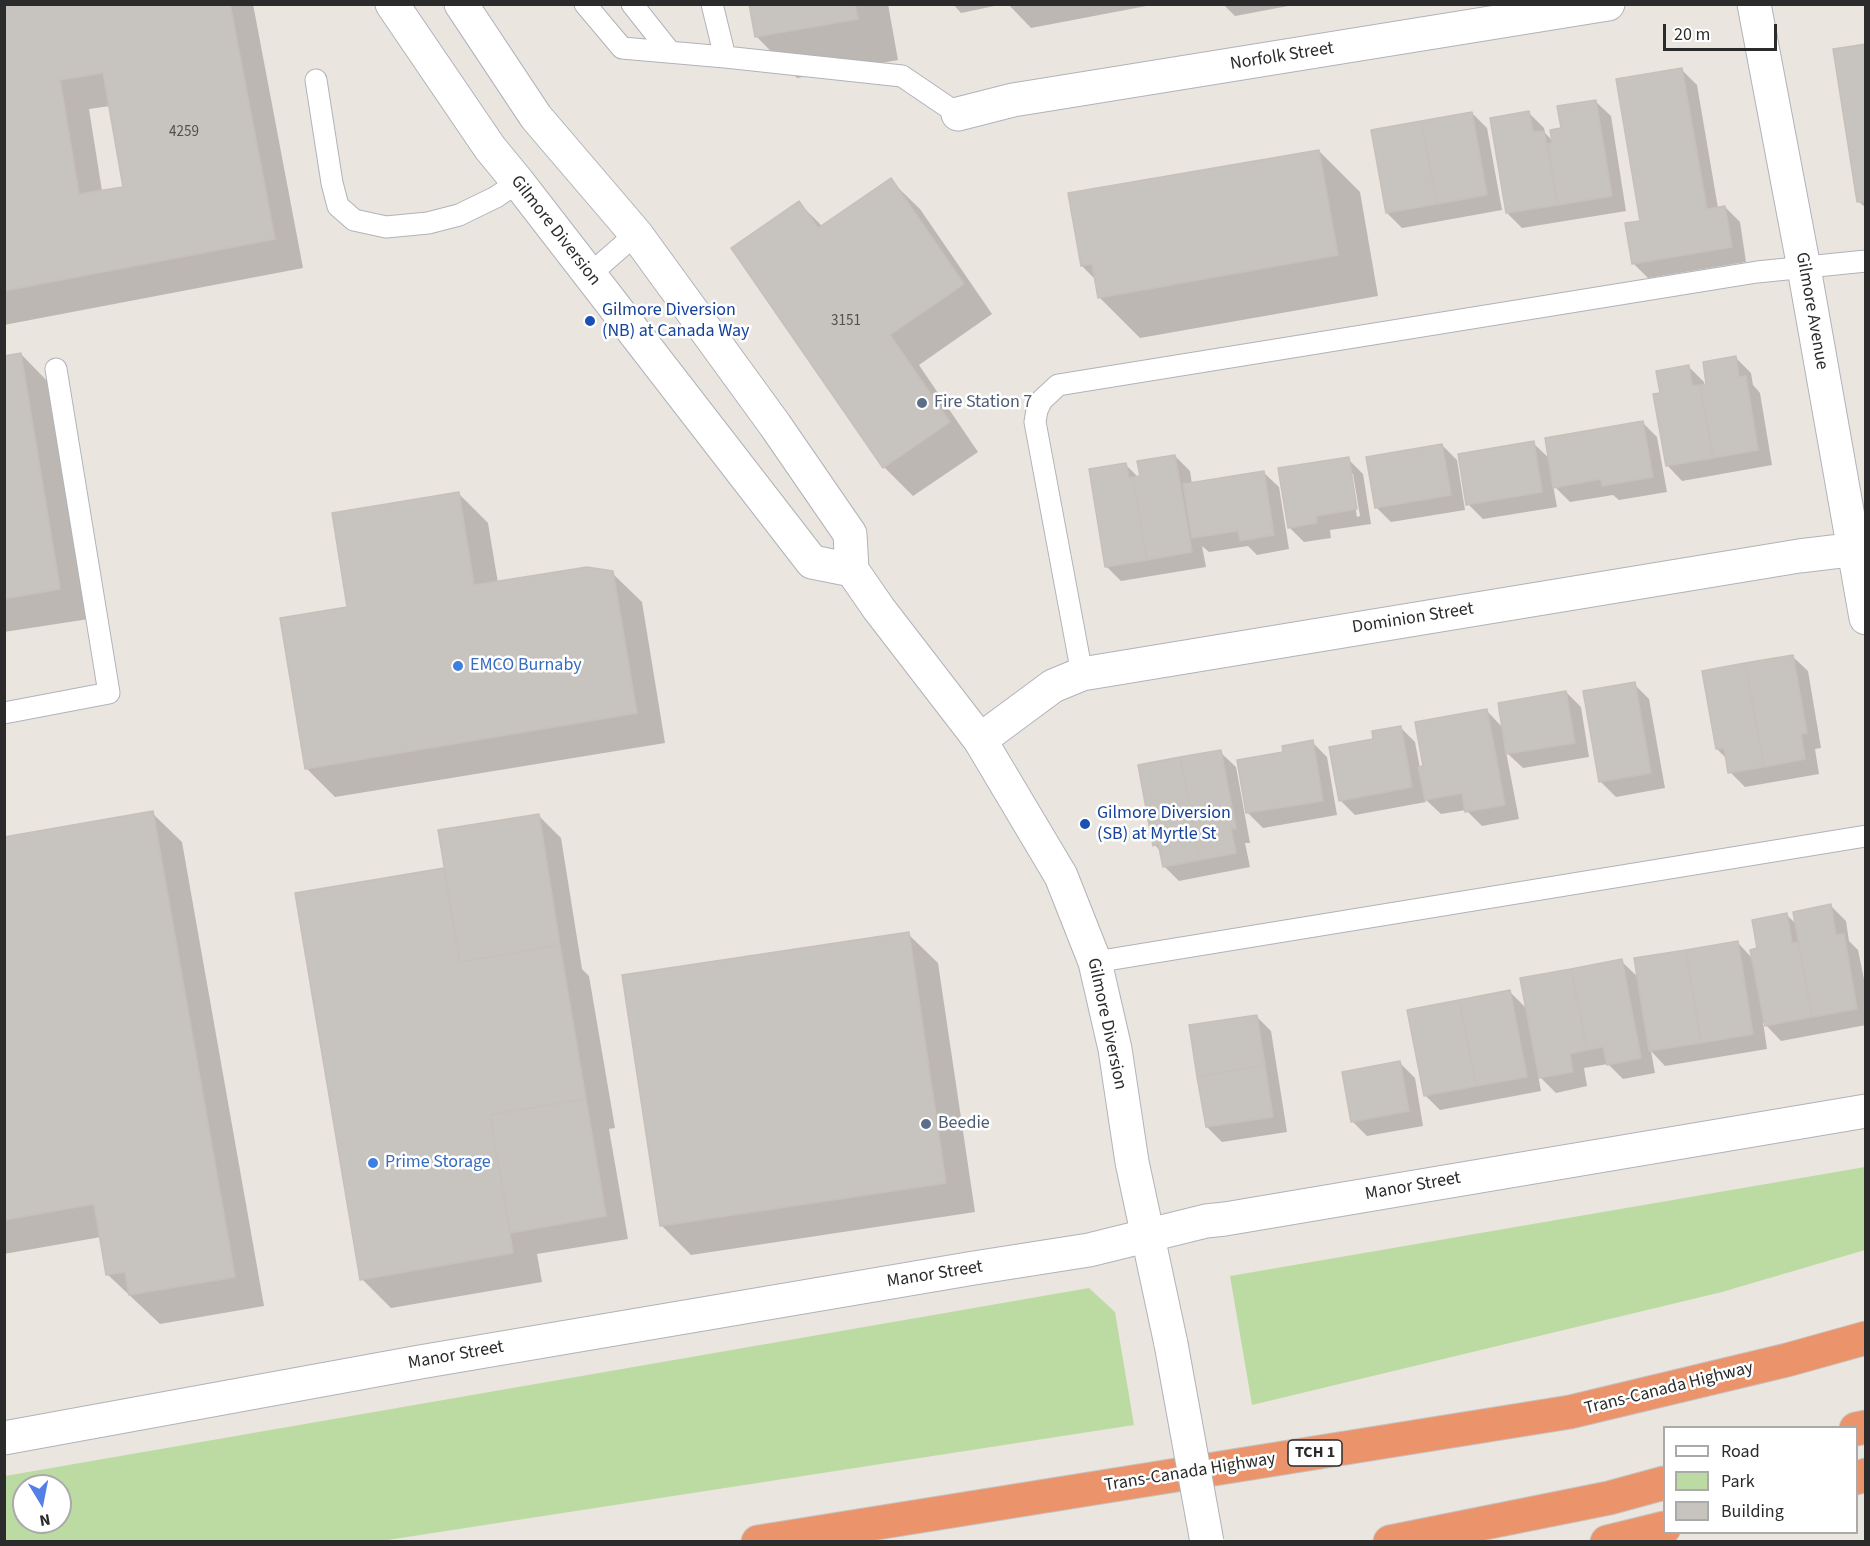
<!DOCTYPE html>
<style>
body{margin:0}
#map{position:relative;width:1870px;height:1546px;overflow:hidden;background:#ebe5df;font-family:"Source Sans 3",sans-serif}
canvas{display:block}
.frame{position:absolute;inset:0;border:6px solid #2b2b2b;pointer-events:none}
.legend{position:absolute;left:1663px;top:1426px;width:195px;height:108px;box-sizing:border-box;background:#fff;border:2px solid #aaa;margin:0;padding:8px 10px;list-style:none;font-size:18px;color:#2b2b2b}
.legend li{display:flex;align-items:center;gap:12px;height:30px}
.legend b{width:30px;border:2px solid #aaa}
.north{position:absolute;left:12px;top:1474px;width:60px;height:60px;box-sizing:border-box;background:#fff;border:2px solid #aaa;border-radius:50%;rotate:170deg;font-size:16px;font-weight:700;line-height:24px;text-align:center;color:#2b2b2b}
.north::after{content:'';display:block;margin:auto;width:21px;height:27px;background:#547fe4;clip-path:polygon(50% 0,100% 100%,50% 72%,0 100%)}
.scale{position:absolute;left:1663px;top:24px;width:114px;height:27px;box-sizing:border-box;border:3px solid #2b2b2b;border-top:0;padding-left:8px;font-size:18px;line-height:21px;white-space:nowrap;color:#2b2b2b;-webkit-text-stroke:4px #fff;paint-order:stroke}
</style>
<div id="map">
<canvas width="1870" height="1546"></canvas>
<div class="frame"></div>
<ul class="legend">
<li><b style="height:8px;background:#fff"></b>Road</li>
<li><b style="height:16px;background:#bcdba3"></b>Park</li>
<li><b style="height:16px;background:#c7c3be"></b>Building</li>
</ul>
<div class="north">N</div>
<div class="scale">20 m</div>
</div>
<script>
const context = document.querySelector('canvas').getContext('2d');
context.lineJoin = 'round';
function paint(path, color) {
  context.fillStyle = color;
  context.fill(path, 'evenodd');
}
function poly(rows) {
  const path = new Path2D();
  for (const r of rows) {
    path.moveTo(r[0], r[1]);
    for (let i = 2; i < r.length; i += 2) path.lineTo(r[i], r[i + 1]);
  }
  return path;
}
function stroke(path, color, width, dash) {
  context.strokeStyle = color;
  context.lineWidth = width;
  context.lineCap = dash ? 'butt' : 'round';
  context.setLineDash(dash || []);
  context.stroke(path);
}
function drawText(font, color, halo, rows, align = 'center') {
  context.font = font + ' "Source Sans 3",sans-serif';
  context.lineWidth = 5;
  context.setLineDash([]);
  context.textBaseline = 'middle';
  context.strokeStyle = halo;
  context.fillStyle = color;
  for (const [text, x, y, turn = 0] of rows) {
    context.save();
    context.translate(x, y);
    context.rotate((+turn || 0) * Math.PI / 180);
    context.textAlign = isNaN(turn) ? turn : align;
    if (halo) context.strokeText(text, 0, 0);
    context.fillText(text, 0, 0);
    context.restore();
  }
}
paint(poly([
 [1865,1167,1865,1250,1722,1292,1252,1405,1230,1276],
 [1089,1288,1115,1312,1134,1425,381,1541,5,1541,5,1476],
 [24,1486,60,1486,60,1522,24,1522]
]), '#bcdba3');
paint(poly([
 [4,4,253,4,303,268,4,325],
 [110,106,124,188,102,191,89,109],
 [751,4,888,4,898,60,797,78,756,36],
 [953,4,1004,4,961,13],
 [1008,4,1157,4,1031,28],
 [1223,4,1299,4,1235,16],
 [1866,46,1866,208,1859,202],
 [1682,70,1697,85,1718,208,1725,207,1740,222,1746,262,1648,278,1633,263,1641,222],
 [1595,101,1611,116,1626,211,1522,228,1507,213,1529,113,1544,128,1545,133,1554,142,1563,129],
 [1472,113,1487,128,1502,210,1402,228,1387,213],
 [1319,151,1360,192,1378,296,1140,338,1099,297,1096,280,1082,266],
 [890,180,920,209,992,314,919,365,978,452,913,496,884,467,799,203,823,227],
 [21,354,50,384,89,619,4,632,4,357],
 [1736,358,1751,373,1753,385,1760,393,1772,465,1682,481,1667,465,1661,394,1689,367,1704,382,1704,386],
 [1642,422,1657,437,1667,492,1619,500,1613,495,1570,502,1553,485,1557,507,1483,519,1468,504,1533,443,1550,459],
 [1442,445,1457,460,1465,510,1391,522,1376,507],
 [1175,456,1190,471,1192,484,1263,472,1279,487,1289,549,1257,555,1248,546,1209,552,1202,546,1206,567,1121,581,1106,566,1126,465,1139,478],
 [1348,459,1363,474,1371,524,1330,530,1331,538,1304,542,1289,527],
 [1350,474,1353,474,1360,516,1357,517],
 [458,493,488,523,498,583,612,573,642,602,665,743,335,797,306,768,349,608],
 [1792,656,1808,671,1821,748,1815,749,1819,774,1745,787,1730,772,1727,759,1717,749],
 [1634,684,1649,699,1665,788,1616,797,1600,781],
 [1566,692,1581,707,1589,757,1523,768,1506,752,1519,819,1482,826,1466,810,1441,814,1425,799,1426,802,1355,815,1340,800,1375,740,1400,727,1415,742,1420,768,1425,767,1487,711,1503,728],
 [1312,742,1327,757,1337,815,1263,828,1248,813,1285,753],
 [1220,752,1236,767,1250,843,1245,843,1250,867,1179,881,1164,866,1161,852,1155,845,1140,767],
 [152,813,182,842,264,1306,160,1324,107,1274,101,1237,4,1254,4,839],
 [538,815,561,838,582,969,589,976,615,1128,609,1129,628,1239,537,1254,542,1282,391,1308,362,1279,444,869,447,872],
 [1831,906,1846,921,1849,941,1858,950,1866,989,1866,1025,1781,1041,1763,1022,1767,1049,1665,1066,1651,1051,1655,1073,1623,1079,1608,1064,1584,1068,1587,1086,1556,1093,1538,1075,1541,1091,1440,1110,1425,1095,1510,992,1528,1010,1621,961,1639,978,1738,943,1753,959,1786,914,1797,925],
 [908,934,938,963,975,1212,691,1255,661,1225],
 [1256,1016,1271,1031,1287,1132,1222,1142,1207,1127],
 [1400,1063,1415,1078,1423,1126,1367,1136,1352,1121]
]), '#0003');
const building = poly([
 [4,4,230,4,275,239,4,291,4,4],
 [103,73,123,187,79,194,60,80,103,73],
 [749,4,855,4,858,19,755,37,749,4],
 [1866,44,1866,201,1857,202,1833,49,1866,44],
 [1682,68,1707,209,1725,206,1732,247,1632,264,1625,223,1640,221,1616,79,1682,68],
 [1596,100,1612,196,1558,205,1548,144,1552,143,1550,130,1561,128,1557,106,1596,100],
 [1529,111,1533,132,1544,131,1558,205,1506,213,1490,118,1529,111],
 [1472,112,1487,195,1437,204,1421,121,1472,112],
 [1421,121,1437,204,1386,213,1371,130,1421,121],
 [1319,150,1338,255,1098,298,1092,264,1081,266,1068,193,1319,150],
 [891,178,964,284,890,335,950,422,883,468,731,248,799,201,818,228,891,178],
 [21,353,60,589,4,599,4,356,21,353],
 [1736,356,1739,377,1746,376,1758,450,1713,458,1700,385,1706,384,1703,362,1736,356],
 [1689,365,1692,386,1700,385,1713,458,1666,466,1653,394,1660,393,1656,371,1689,365],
 [1643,421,1653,477,1602,486,1601,479,1553,488,1545,438,1643,421],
 [1534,441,1542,492,1466,505,1458,454,1534,441],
 [1442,444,1451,495,1375,508,1366,457,1442,444],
 [1175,455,1192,552,1147,560,1133,477,1140,476,1137,461,1175,455],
 [1349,457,1357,509,1316,516,1317,523,1288,528,1278,468,1349,457],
 [1126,463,1129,478,1133,477,1147,560,1105,567,1089,469,1126,463],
 [1264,471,1274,535,1240,541,1238,531,1192,538,1183,484,1264,471],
 [459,492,474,585,587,567,613,571,637,713,305,769,280,618,347,607,332,513,459,492],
 [1793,655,1807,733,1801,734,1805,759,1764,767,1745,663,1793,655],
 [1745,663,1764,767,1728,773,1724,748,1716,749,1702,671,1745,663],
 [1635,682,1651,773,1599,782,1583,691,1635,682],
 [1566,691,1575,743,1506,754,1498,703,1566,691],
 [1487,709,1505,805,1465,812,1462,793,1425,800,1418,767,1423,766,1415,722,1487,709],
 [1401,726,1412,787,1339,801,1329,747,1373,739,1372,731,1401,726],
 [1313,740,1323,801,1246,813,1237,760,1283,752,1282,746,1313,740],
 [1221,750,1236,829,1231,828,1236,853,1200,860,1180,757,1221,750],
 [1180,757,1200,860,1163,867,1158,843,1153,846,1138,765,1180,757],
 [153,811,235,1277,129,1295,125,1272,106,1275,94,1204,4,1220,4,837,153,811],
 [539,814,560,945,460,962,438,830,539,814],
 [444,868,460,962,560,945,586,1099,490,1115,513,1253,360,1280,295,893,444,868],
 [1831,904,1836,935,1844,934,1857,1009,1812,1017,1793,912,1831,904],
 [1787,913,1792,943,1798,942,1812,1017,1765,1026,1750,950,1757,948,1752,920,1787,913],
 [909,932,946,1183,660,1226,622,975,909,932],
 [1738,941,1753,1034,1701,1043,1686,950,1738,941],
 [1686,950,1701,1043,1649,1051,1634,958,1686,950],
 [1622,959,1641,1058,1607,1065,1603,1047,1587,1050,1571,969,1622,959],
 [1571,969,1587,1050,1570,1054,1573,1072,1539,1078,1520,978,1571,969],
 [1510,990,1527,1077,1476,1086,1459,1000,1510,990],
 [1459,1000,1476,1086,1424,1096,1407,1010,1459,1000],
 [1257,1015,1265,1065,1197,1077,1189,1025,1257,1015],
 [1400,1061,1409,1111,1351,1122,1342,1072,1400,1061],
 [1265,1065,1273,1117,1206,1127,1197,1077,1265,1065],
 [586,1099,606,1216,510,1233,490,1115,586,1099]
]);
paint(building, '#c7c3be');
stroke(building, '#c7c0b9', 1.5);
const lane = poly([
 [585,4,622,48,725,57,902,76,958,114],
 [632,4,670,52],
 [712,4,725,57],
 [316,80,332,183,338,206,354,220,386,227,428,223,459,215,496,197,518,182],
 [589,275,636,234],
 [1082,674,1035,422,1037,410,1042,400,1058,385,1757,272,1866,261],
 [4,713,109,693,56,369],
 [1095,962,1866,836]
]);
const street = poly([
 [1754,4,1804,268,1866,618],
 [958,114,1013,100,1608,4],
 [980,740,1053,686,1082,674,1799,556,1866,548],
 [4,1438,420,1362,974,1268,1089,1250,1206,1221,1225,1219,1866,1111]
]);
const secondary = poly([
 [392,4,490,148,518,182,812,562,852,570],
 [461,4,536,117,636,234,775,425,850,534,852,570,879,609,980,740,1061,876,1095,962,1115,1049,1132,1162,1171,1344]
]);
const highway = poly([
 [1856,1429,1866,1427],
 [1856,1478,1866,1475],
 [758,1542,1570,1412,1787,1360,1866,1338],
 [1390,1542,1609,1498,1664,1483],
 [1607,1542,1664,1528]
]);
stroke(lane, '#b0b3ba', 23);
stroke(street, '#b0b3ba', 35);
stroke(secondary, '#b0b3ba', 35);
stroke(highway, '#c4c4c4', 35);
stroke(lane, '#fff', 21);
stroke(street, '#fff', 33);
stroke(secondary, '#fff', 33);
stroke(highway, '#eb946b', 33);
const secondaryBridge = poly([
 [1171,1344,1207,1542]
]);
stroke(secondaryBridge, '#b0b3ba', 35, []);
stroke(secondaryBridge, '#fff', 33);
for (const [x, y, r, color] of [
 [590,321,6,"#1a4fb4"],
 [922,403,6,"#5c6f8a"],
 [458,666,6,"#3f7fe0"],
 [1085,824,6,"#1a4fb4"],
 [926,1124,6,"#5c6f8a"],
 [373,1163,6,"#3f7fe0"]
]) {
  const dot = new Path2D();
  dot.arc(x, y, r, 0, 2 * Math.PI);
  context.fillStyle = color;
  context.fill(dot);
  stroke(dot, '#fff', 2);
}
drawText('15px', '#525150', null, [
 ["4259",184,133],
 ["3151",846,322]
]);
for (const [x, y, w] of [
 [1315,1453,54]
]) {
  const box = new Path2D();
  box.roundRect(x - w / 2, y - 13, w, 26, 4.5);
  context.fillStyle = '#fff';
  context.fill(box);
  stroke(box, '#2b2b2b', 1.5);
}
drawText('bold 16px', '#2b2b2b', null, [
 ["TCH 1",1315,1453]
]);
drawText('18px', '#2b2b2b', '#fff', [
 ["Norfolk Street",1282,57,-9],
 ["Gilmore Diversion",555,231,52],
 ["Gilmore Avenue",1811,311,80],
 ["Dominion Street",1413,619,-9],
 ["Gilmore Diversion",1106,1024,78],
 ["Manor Street",1413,1187,-10],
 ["Manor Street",935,1275,-9],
 ["Manor Street",456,1356,-10],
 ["Trans-Canada Highway",1669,1389,-14],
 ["Trans-Canada Highway",1190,1473,-9]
]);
drawText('18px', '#164399', '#fff', [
 ["Gilmore Diversion",602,311],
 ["(NB) at Canada Way",602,332],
 ["Gilmore Diversion",1097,814],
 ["(SB) at Myrtle St",1097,835]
], 'left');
drawText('18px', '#4e5e75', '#fff', [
 ["Fire Station 7",934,403],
 ["Beedie",938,1124]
], 'left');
drawText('18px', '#366cbe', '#fff', [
 ["EMCO Burnaby",470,666],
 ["Prime Storage",385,1163]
], 'left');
</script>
